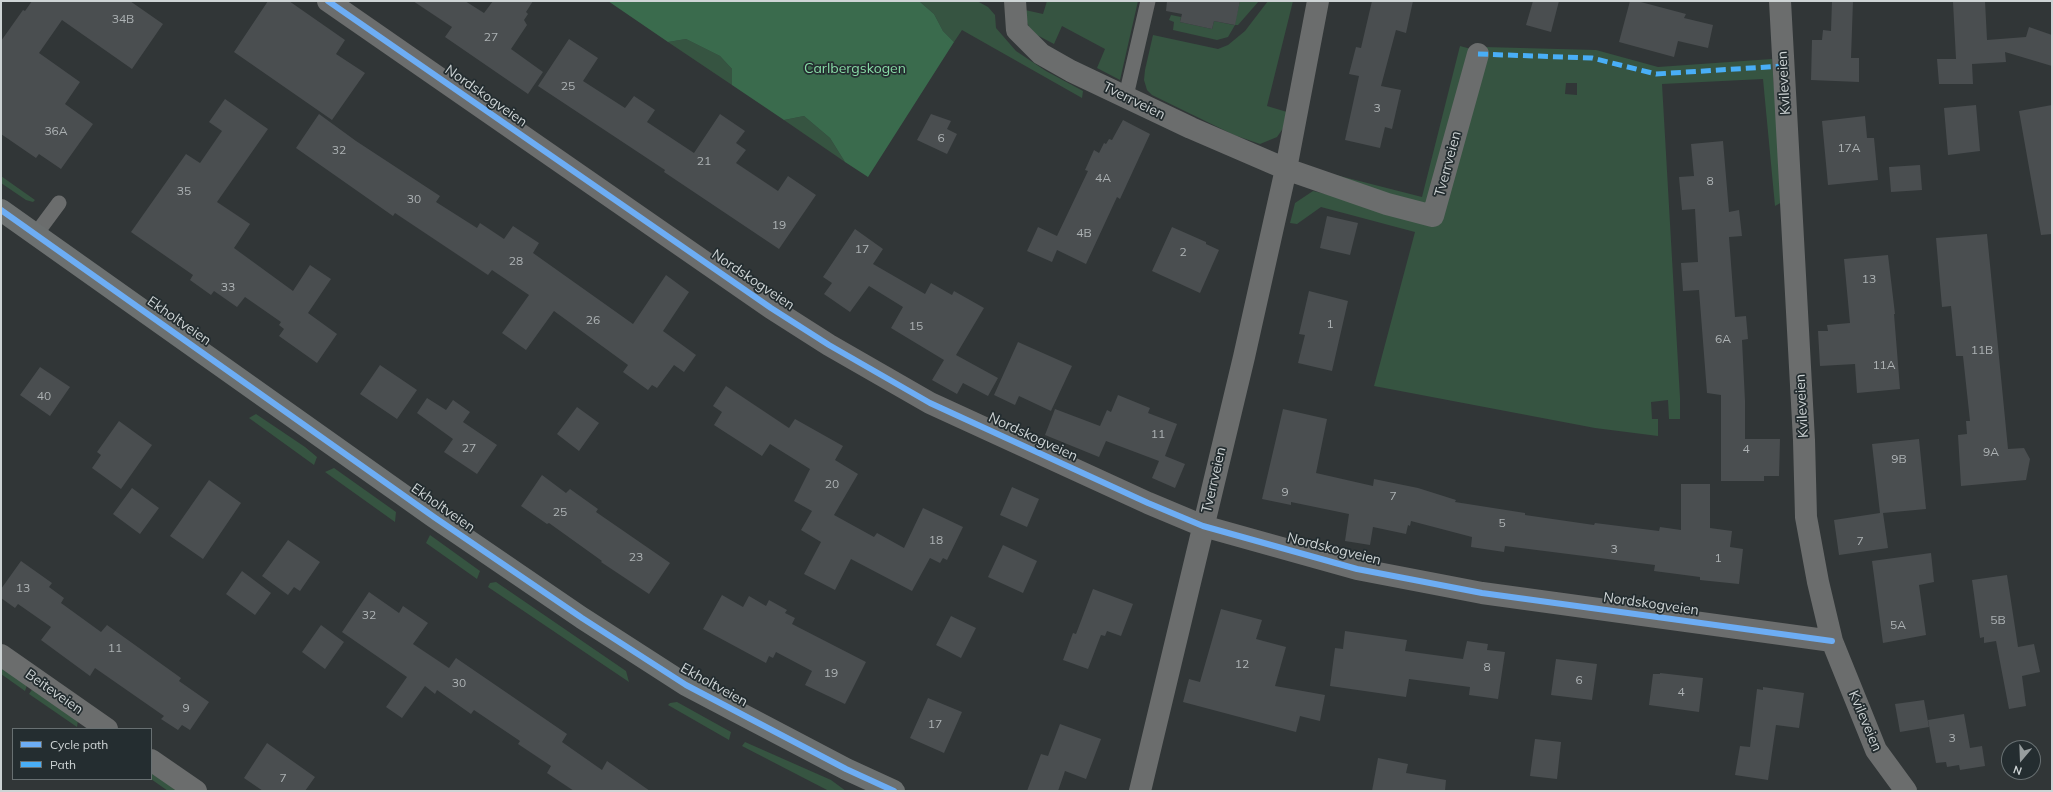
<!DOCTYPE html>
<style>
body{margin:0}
#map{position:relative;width:2053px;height:792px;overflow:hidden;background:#313637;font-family:Mulish,sans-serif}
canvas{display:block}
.frame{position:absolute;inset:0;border:2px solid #ced4d5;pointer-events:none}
.legend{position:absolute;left:12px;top:728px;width:140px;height:52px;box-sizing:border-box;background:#242d30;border:1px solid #687072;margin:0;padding:5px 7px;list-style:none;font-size:12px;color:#ced4d5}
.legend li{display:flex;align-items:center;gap:8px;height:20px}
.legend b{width:20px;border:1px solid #687072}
.north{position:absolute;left:2001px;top:740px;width:40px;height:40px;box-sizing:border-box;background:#242d30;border:1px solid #687072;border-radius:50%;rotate:199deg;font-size:11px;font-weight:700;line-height:16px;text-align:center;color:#ced4d5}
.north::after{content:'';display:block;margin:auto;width:14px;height:18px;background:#979d9e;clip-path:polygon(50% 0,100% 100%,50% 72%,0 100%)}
</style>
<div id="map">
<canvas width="2053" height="792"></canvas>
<div class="frame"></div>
<ul class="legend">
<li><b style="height:5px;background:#6dadf4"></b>Cycle path</li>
<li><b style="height:5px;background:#49aef6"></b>Path</li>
</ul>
<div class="north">N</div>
</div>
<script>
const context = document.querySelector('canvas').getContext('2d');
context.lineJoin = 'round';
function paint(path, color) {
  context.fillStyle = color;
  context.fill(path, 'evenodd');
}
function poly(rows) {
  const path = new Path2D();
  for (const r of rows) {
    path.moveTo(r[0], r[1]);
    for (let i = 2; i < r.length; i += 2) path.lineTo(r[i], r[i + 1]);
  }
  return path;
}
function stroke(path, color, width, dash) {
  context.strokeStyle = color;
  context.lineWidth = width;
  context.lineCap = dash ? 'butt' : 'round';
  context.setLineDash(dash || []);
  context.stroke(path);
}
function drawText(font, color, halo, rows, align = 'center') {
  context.font = font + ' Mulish,sans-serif';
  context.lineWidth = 3.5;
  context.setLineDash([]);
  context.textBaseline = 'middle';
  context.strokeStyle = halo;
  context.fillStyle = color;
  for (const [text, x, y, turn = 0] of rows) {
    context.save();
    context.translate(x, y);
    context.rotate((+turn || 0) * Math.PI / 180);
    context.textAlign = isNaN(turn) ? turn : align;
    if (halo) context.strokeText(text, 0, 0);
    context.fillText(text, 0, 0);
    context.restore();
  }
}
paint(poly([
 [919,1,977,1,988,7,995,15,996,28,1016,51,1046,71,1083,91,1082,98,962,30,954,42,943,31,934,14],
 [1047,1,1138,1,1120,80,1097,68,1105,49,1062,26,1054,44,1037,35,1029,27,1024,15,1025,10,1043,14],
 [1240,1,1259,1,1238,25,1235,25,1228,37,1217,40,1173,30,1174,22,1169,20,1171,15,1181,17,1180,22,1212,29,1214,21,1234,25],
 [1268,1,1293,1,1267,106,1287,112,1284,127,1277,137,1260,144,1234,135,1152,95,1147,90,1144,80,1145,70,1153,35,1218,49,1228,45,1245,31],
 [686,39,720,56,732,69,732,85,668,42],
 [1460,46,1471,49,1430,206,1332,180,1332,174,1422,197],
 [1484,47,1596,50,1658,67,1772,59,1782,202,1775,206,1763,79,1662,84,1680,398,1680,419,1669,419,1668,400,1651,402,1652,419,1658,419,1658,436,1595,428,1374,386,1415,232,1321,207,1297,224,1290,223,1295,203,1313,191,1435,220],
 [1566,83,1577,83,1577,95,1565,94],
 [804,116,830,138,845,162,784,120],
 [1,176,35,200,33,202,26,200,1,183],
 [256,414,305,447,317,457,314,465,249,418],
 [334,468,396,512,395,522,325,472],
 [430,535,480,571,477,579,426,543],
 [496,582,626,671,629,682,488,587,490,583],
 [1,666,27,685,25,691,1,674],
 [33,688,78,720,77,727,29,694],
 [677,702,731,732,729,740,668,705,670,703],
 [745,742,831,780,846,791,829,791,742,746],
 [151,772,178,791,168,791,151,779]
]), '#365441');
paint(poly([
 [608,1,919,1,934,14,943,31,954,42,868,177,845,162,830,138,804,116,784,120,732,85,732,69,720,56,686,39,668,42]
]), '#3a6b4d');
paint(poly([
 [32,1,130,1,163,24,132,69,62,20,39,53,80,82,65,104,93,124,61,169,39,154,36,158,1,134,1,41,23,10,25,11],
 [268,1,289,1,345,40,336,54,365,73,332,120,234,52],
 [413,1,465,1,484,13,493,1,533,1,526,12,528,14,524,20,527,25,511,49,543,72,528,94,445,37,452,27],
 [1167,1,1240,1,1235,25,1214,21,1212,29,1180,22,1182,14,1166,11],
 [1372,1,1413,1,1406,33,1396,30,1381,86,1401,90,1392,129,1385,127,1380,148,1345,140,1359,76,1349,74,1356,47,1361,48],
 [1533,1,1559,1,1551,32,1526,25],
 [1630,1,1637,1,1686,14,1684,18,1713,25,1708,48,1678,41,1674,57,1619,42],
 [1832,1,1853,1,1851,58,1859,58,1859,82,1811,80,1812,40,1822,40,1823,30,1831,31],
 [1985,1,1987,40,2026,37,2029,27,2052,35,2052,66,2005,52,2006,62,1972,64,1973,84,1939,84,1937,59,1956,59,1953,2],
 [569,39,598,58,583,81,625,108,634,96,655,110,647,122,694,153,720,114,745,131,736,143,746,150,736,163,778,191,788,176,816,195,779,249,664,172,665,170,538,86],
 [225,99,268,129,217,202,250,224,234,248,293,291,310,265,331,279,308,313,337,334,317,363,279,336,284,329,279,325,281,322,245,297,237,307,214,291,211,295,190,280,193,275,131,232,186,154,200,163,222,131,209,122],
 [1976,105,1980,151,1948,155,1944,108],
 [2052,105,2052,234,2041,235,2019,111],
 [319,114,356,141,440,196,436,202,477,228,480,223,504,239,513,226,539,243,533,253,633,324,666,275,689,292,663,331,696,355,684,372,674,365,657,388,652,385,648,390,623,372,628,365,554,311,526,350,502,333,529,295,492,270,488,275,395,213,393,216,296,148],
 [931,114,951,121,947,129,957,134,947,154,917,140],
 [1865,116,1867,138,1874,138,1878,180,1828,185,1822,121],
 [1123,120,1150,134,1120,199,1117,197,1086,264,1057,250,1052,262,1027,251,1038,227,1057,236,1088,171,1085,170,1094,150,1099,153,1104,143,1106,144,1109,139,1112,140],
 [1723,141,1729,212,1739,210,1742,236,1729,237,1735,317,1746,316,1748,339,1742,340,1745,401,1745,439,1780,439,1779,476,1764,476,1764,481,1721,481,1721,395,1707,393,1699,290,1683,291,1681,263,1698,262,1695,209,1682,210,1679,177,1694,176,1691,144],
 [1920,165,1922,190,1891,192,1889,167],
 [1327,216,1358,223,1350,255,1320,248],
 [1172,227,1206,242,1206,244,1219,250,1200,293,1152,271],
 [855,229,883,249,873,264,925,294,931,283,952,295,954,291,984,308,956,355,998,378,988,396,963,383,957,394,932,380,944,360,891,328,903,307,869,286,850,312,824,294,832,283,823,277],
 [1987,234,2008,449,2024,448,2030,459,2026,480,1961,486,1958,435,1967,434,1966,421,1970,421,1963,356,1956,356,1951,306,1942,307,1936,238],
 [1888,255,1895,314,1894,314,1900,389,1857,393,1855,364,1820,366,1818,331,1828,331,1827,325,1850,323,1844,259],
 [1309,291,1348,301,1332,371,1298,363,1305,335,1299,334],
 [1018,342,1072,366,1051,411,1019,396,1015,405,994,395],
 [380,365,417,390,397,419,360,394],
 [40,367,70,387,50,416,20,395],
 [726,386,789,428,795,419,843,446,835,460,858,474,834,515,874,537,877,533,904,548,923,508,963,527,947,560,943,558,940,563,930,558,912,591,851,559,835,590,804,574,821,542,801,530,812,511,794,501,810,469,770,444,762,456,714,425,722,412,713,406],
 [1118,395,1150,408,1148,413,1177,424,1165,456,1185,464,1175,488,1152,478,1159,461,1106,441,1099,457,1045,435,1055,409,1100,426,1107,410,1111,412],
 [427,398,446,410,453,400,470,412,463,422,497,445,477,474,444,452,453,439,417,413],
 [577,407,599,423,579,451,557,434],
 [1283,409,1327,419,1316,473,1373,486,1374,479,1418,488,1456,500,1455,502,1525,513,1525,515,1594,525,1595,523,1659,531,1660,527,1681,530,1681,484,1710,484,1710,528,1732,531,1730,547,1743,549,1739,584,1700,580,1700,577,1654,571,1655,565,1505,546,1504,552,1471,547,1472,537,1411,521,1410,526,1408,525,1406,534,1373,527,1370,545,1345,541,1349,514,1291,502,1291,505,1262,499],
 [119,421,152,445,121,489,92,468,101,455,97,452],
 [1919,439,1926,509,1883,513,1888,548,1839,555,1834,520,1880,513,1872,444],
 [542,475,566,493,570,489,598,509,596,512,670,563,649,594,601,562,602,561,549,523,547,524,521,506],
 [209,480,241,503,203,559,170,536],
 [1012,487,1039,499,1027,527,1000,515],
 [132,488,159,508,140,534,113,514],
 [288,540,320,562,300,591,294,587,288,595,262,576],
 [1003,545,1037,561,1023,593,988,577],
 [1931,553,1934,582,1919,585,1926,635,1883,643,1872,561],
 [21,561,52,583,49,587,64,598,61,603,101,632,107,625,181,678,179,681,209,702,190,730,182,725,178,730,161,719,164,716,95,668,90,676,41,640,51,627,18,604,15,608,1,598,1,589],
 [242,571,271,593,255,615,226,594],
 [2007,575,2018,647,2034,644,2040,672,2022,676,2026,706,2009,709,1996,641,1984,643,1984,637,1980,638,1972,580],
 [1093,589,1133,604,1121,636,1107,631,1105,636,1101,635,1088,669,1063,660,1073,633,1076,634],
 [369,592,399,613,403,606,428,623,413,644,449,668,456,658,567,734,562,742,602,770,607,761,650,791,574,791,547,773,551,766,518,744,520,741,474,710,471,714,437,690,435,694,425,686,402,718,386,707,407,677,342,632],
 [722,595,743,607,749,596,766,606,769,600,787,610,785,613,795,618,792,624,866,662,845,704,805,685,812,671,776,652,773,658,769,656,766,663,703,629],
 [1221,609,1262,620,1256,639,1286,647,1275,686,1325,695,1320,721,1300,716,1296,732,1183,702,1189,679,1200,682],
 [951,616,976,628,961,658,936,645],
 [321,625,344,642,325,669,302,652],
 [1345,631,1407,640,1405,651,1463,659,1467,641,1488,644,1487,650,1505,652,1498,699,1469,695,1470,687,1409,679,1406,697,1330,686,1335,648,1343,649],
 [1556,659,1597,664,1592,700,1551,695],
 [1660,673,1703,678,1699,712,1649,705,1653,674,1660,674],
 [1763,687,1804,693,1799,728,1776,725,1768,780,1735,775,1740,746,1750,747,1757,689,1763,690],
 [928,698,962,712,944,753,910,738],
 [1924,700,1929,727,1900,732,1895,704],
 [1964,714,1970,748,1982,746,1985,766,1960,770,1959,765,1947,767,1946,762,1936,763,1928,720],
 [1060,724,1101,739,1086,779,1065,771,1058,791,1027,791,1041,754,1048,756],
 [1535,739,1561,742,1557,779,1530,776],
 [267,743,315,777,305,791,263,791,244,778],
 [1378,758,1408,764,1406,773,1446,780,1445,791,1372,791]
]), '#4a4e50');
stroke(poly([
 [1126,96,1148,1],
 [36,234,59,203]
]), '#6b6d6d', 15);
stroke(poly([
 [328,1,771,308,829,345,930,403,1148,503,1203,526,1357,569,1482,593,1832,641],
 [1015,1,1017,30,1041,54,1071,71,1191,128,1286,169,1387,204,1433,216,1478,54],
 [1780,1,1804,440,1806,517,1818,582,1832,641,1876,750,1906,791],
 [1,655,107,729],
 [151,760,196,791],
 [1140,791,1244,357,1286,169,1318,1]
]), '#6b6d6d', 22);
stroke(poly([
 [1,210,434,517,582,618,686,685,846,769,894,791]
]), '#6c7070', 22);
stroke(poly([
 [1478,54,1592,58,1656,74,1783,66]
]), '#49aef6', 5, [10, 5]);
stroke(poly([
 [328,1,771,308,829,345,930,403,1148,503,1203,526,1357,569,1482,593,1832,641],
 [1,210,434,517,582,618,686,685,846,769,894,791]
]), '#6dadf4', 6);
drawText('12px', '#adb2b4', null, [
 ["34B",123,19],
 ["27",491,37],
 ["25",568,86],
 ["3",1377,108],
 ["36A",56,131],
 ["6",941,138],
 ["17A",1849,148],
 ["32",339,150],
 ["21",704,161],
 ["4A",1103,178],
 ["8",1710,181],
 ["35",184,191],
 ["30",414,199],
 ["19",779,225],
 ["4B",1084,233],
 ["17",862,249],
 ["2",1183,252],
 ["28",516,261],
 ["13",1869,279],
 ["33",228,287],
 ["26",593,320],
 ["1",1330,324],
 ["15",916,326],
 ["6A",1723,339],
 ["11B",1982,350],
 ["11A",1884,365],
 ["40",44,396],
 ["11",1158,434],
 ["27",469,448],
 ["4",1746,449],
 ["9A",1991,452],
 ["9B",1899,459],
 ["20",832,484],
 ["9",1285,492],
 ["7",1393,496],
 ["25",560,512],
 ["5",1502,523],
 ["18",936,540],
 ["7",1860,541],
 ["3",1614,549],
 ["23",636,557],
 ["1",1718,558],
 ["13",23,588],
 ["32",369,615],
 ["5B",1998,620],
 ["5A",1898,625],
 ["11",115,648],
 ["12",1242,664],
 ["8",1487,667],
 ["19",831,673],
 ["6",1579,680],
 ["30",459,683],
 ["4",1681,692],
 ["9",186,708],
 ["17",935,724],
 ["3",1952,738],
 ["7",283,778]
]);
drawText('14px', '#88dba6', '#242d30', [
 ["Carlbergskogen",855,69]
]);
drawText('14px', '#ced4d5', '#242d30', [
 ["Kvileveien",1784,83,-93],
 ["Nordskogveien",486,96,35],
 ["Tverrveien",1134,101,26],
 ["Tverrveien",1448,164,-75],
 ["Nordskogveien",753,280,34],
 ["Ekholtveien",179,321,35],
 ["Kvileveien",1802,406,-93],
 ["Nordskogveien",1033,437,25],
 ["Tverrveien",1214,480,-77],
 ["Ekholtveien",443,508,35],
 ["Nordskogveien",1334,549,14],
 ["Nordskogveien",1651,604,8],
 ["Ekholtveien",714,685,29],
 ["Beiteveien",54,692,35],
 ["Kvileveien",1865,721,67]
]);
</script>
